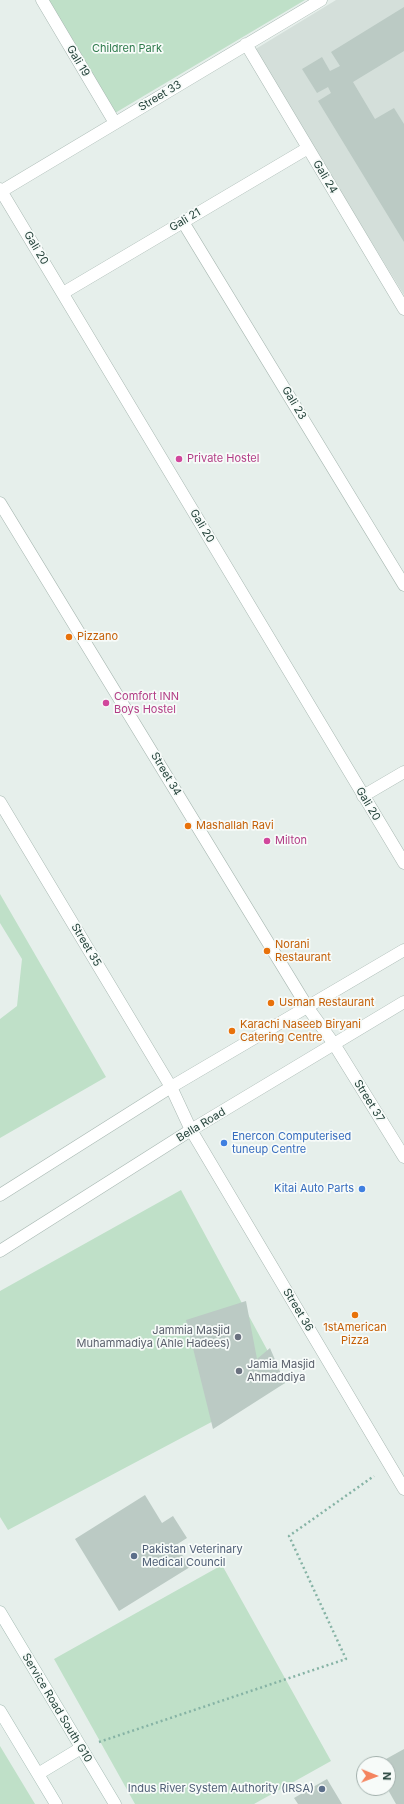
<!DOCTYPE html>
<style>
body{margin:0}
#map{position:relative;width:404px;height:1804px;overflow:hidden;background:#e6efeb;font-family:Inter,sans-serif}
canvas{display:block}
.north{position:absolute;left:356px;top:1756px;width:40px;height:40px;box-sizing:border-box;background:#f7fbf9;border:1px solid #a3b1ad;border-radius:50%;rotate:91deg;font-size:11px;font-weight:700;line-height:16px;text-align:center;color:#24423a}
.north::after{content:'';display:block;margin:auto;width:14px;height:18px;background:#f4845f;clip-path:polygon(50% 0,100% 100%,50% 72%,0 100%)}
</style>
<div id="map">
<canvas width="404" height="1804"></canvas>
<div class="north">N</div>
</div>
<script>
const context = document.querySelector('canvas').getContext('2d');
context.lineJoin = 'round';
function paint(path, color) {
  context.fillStyle = color;
  context.fill(path, 'evenodd');
}
function poly(rows) {
  const path = new Path2D();
  for (const r of rows) {
    path.moveTo(r[0], r[1]);
    for (let i = 2; i < r.length; i += 2) path.lineTo(r[i], r[i + 1]);
  }
  return path;
}
function stroke(path, color, width, dash) {
  context.strokeStyle = color;
  context.lineWidth = width;
  context.lineCap = dash ? 'butt' : 'round';
  context.setLineDash(dash || []);
  context.stroke(path);
}
function drawText(font, color, halo, rows, align = 'center') {
  context.font = font + ' Inter,sans-serif';
  context.lineWidth = 3.5;
  context.setLineDash([]);
  context.textBaseline = 'middle';
  context.strokeStyle = halo;
  context.fillStyle = color;
  for (const [text, x, y, turn = 0] of rows) {
    context.save();
    context.translate(x, y);
    context.rotate((+turn || 0) * Math.PI / 180);
    context.textAlign = isNaN(turn) ? turn : align;
    if (halo) context.strokeText(text, 0, 0);
    context.fillText(text, 0, 0);
    context.restore();
  }
}
paint(poly([
 [336,0,404,0,404,295,254,50]
]), '#d4dfda');
paint(poly([
 [41,0,305,0,110,116],
 [0,894,106,1077,0,1138,0,1019,17,1006,22,959,0,923],
 [181,1190,285,1383,8,1530,0,1517,0,1291],
 [222,1565,331,1761,254,1804,135,1804,54,1659],
 [0,1746,35,1804,0,1804]
]), '#bfe0c8');
paint(poly([
 [404,7,404,51,353,82,375,119,394,108,404,124,404,242,318,101,331,93,328,87,317,93,302,69,322,57,330,71,340,66,331,52],
 [246,1301,257,1359,270,1348,285,1383,213,1429,186,1320],
 [145,1495,162,1523,173,1516,187,1538,176,1545,190,1567,119,1611,75,1539],
 [404,1749,404,1804,396,1804,387,1788,388,1764,377,1764],
 [327,1779,342,1804,298,1804,294,1798]
]), '#bbcac4');
const minor = poly([
 [42,0,115,123],
 [246,44,404,309],
 [0,189,404,863],
 [0,192,321,0],
 [183,222,404,585],
 [63,293,308,148],
 [0,503,308,1008,334,1044,404,1157],
 [363,796,404,772],
 [0,802,171,1087,191,1130,404,1489]
]);
const tertiary = poly([
 [0,1195,171,1087,404,950],
 [0,1251,191,1130,404,1002]
]);
const secondary = poly([
 [0,1612,115,1804],
 [0,1711,56,1804],
 [38,1774,81,1748]
]);
stroke(minor, '#a8b8b2', 13);
stroke(tertiary, '#a8b8b2', 13);
stroke(secondary, '#a4bbb3', 13);
stroke(poly([
 [99,1742,346,1659,289,1536,374,1476]
]), '#86b3a5', 2.5, [2, 3]);
stroke(minor, '#fff', 12);
stroke(tertiary, '#fff', 12);
stroke(secondary, '#fff', 12);
for (const [x, y, r, color] of [
 [179,459,4,"#d1479c"],
 [69,637,4,"#e8710a"],
 [106,703,4,"#d1479c"],
 [188,826,4,"#e8710a"],
 [267,841,4,"#d1479c"],
 [267,951,4,"#e8710a"],
 [271,1003,4,"#e8710a"],
 [232,1031,4,"#e8710a"],
 [224,1143,4,"#3f7fe0"],
 [362,1189,4,"#3f7fe0"],
 [355,1315,4,"#e8710a"],
 [238,1337,4,"#6b7280"],
 [239,1371,4,"#6b7280"],
 [134,1556,4,"#5c6f8a"],
 [322,1789,4,"#5c6f8a"]
]) {
  const dot = new Path2D();
  dot.arc(x, y, r, 0, 2 * Math.PI);
  context.fillStyle = color;
  context.fill(dot);
  stroke(dot, '#f7fbf9', 1.5);
}
drawText('11px', '#2d7a4b', '#f7fbf9', [
 ["Children Park",127,49]
]);
drawText('11px', '#24423a', '#f7fbf9', [
 ["Gali 19",78,61,59],
 ["Street 33",160,96,-31],
 ["Gali 24",325,177,59],
 ["Gali 21",185,220,-31],
 ["Gali 20",36,248,59],
 ["Gali 23",294,403,59],
 ["Gali 20",202,526,59],
 ["Street 34",166,774,59],
 ["Gali 20",368,804,59],
 ["Street 35",86,945,59],
 ["Street 37",369,1101,58],
 ["Bella Road",201,1125,-31],
 ["Street 36",298,1310,59],
 ["Service Road South G10",57,1708,59]
]);
drawText('11px', '#b23c85', '#f7fbf9', [
 ["Private Hostel",187,459],
 ["Comfort INN",114,697],
 ["Boys Hostel",114,710],
 ["Milton",275,841]
], 'left');
drawText('11px', '#c56008', '#f7fbf9', [
 ["Pizzano",77,637],
 ["Mashallah Ravi",196,826],
 ["Norani",275,945],
 ["Restaurant",275,958],
 ["Usman Restaurant",279,1003],
 ["Karachi Naseeb Biryani",240,1025],
 ["Catering Centre",240,1038],
 ["1stAmerican",355,1328,"center"],
 ["Pizza",355,1341,"center"]
], 'left');
drawText('11px', '#366cbe', '#f7fbf9', [
 ["Enercon Computerised",232,1137],
 ["tuneup Centre",232,1150],
 ["Kitai Auto Parts",354,1189,"right"]
], 'left');
drawText('11px', '#5b616d', '#f7fbf9', [
 ["Jammia Masjid",230,1331],
 ["Muhammadiya (Ahle Hadees)",230,1344],
 ["Jamia Masjid",247,1365,"left"],
 ["Ahmaddiya",247,1378,"left"]
], 'right');
drawText('11px', '#4e5e75', '#f7fbf9', [
 ["Pakistan Veterinary",142,1550],
 ["Medical Council",142,1563],
 ["Indus River System Authority (IRSA)",314,1789,"right"]
], 'left');
</script>
